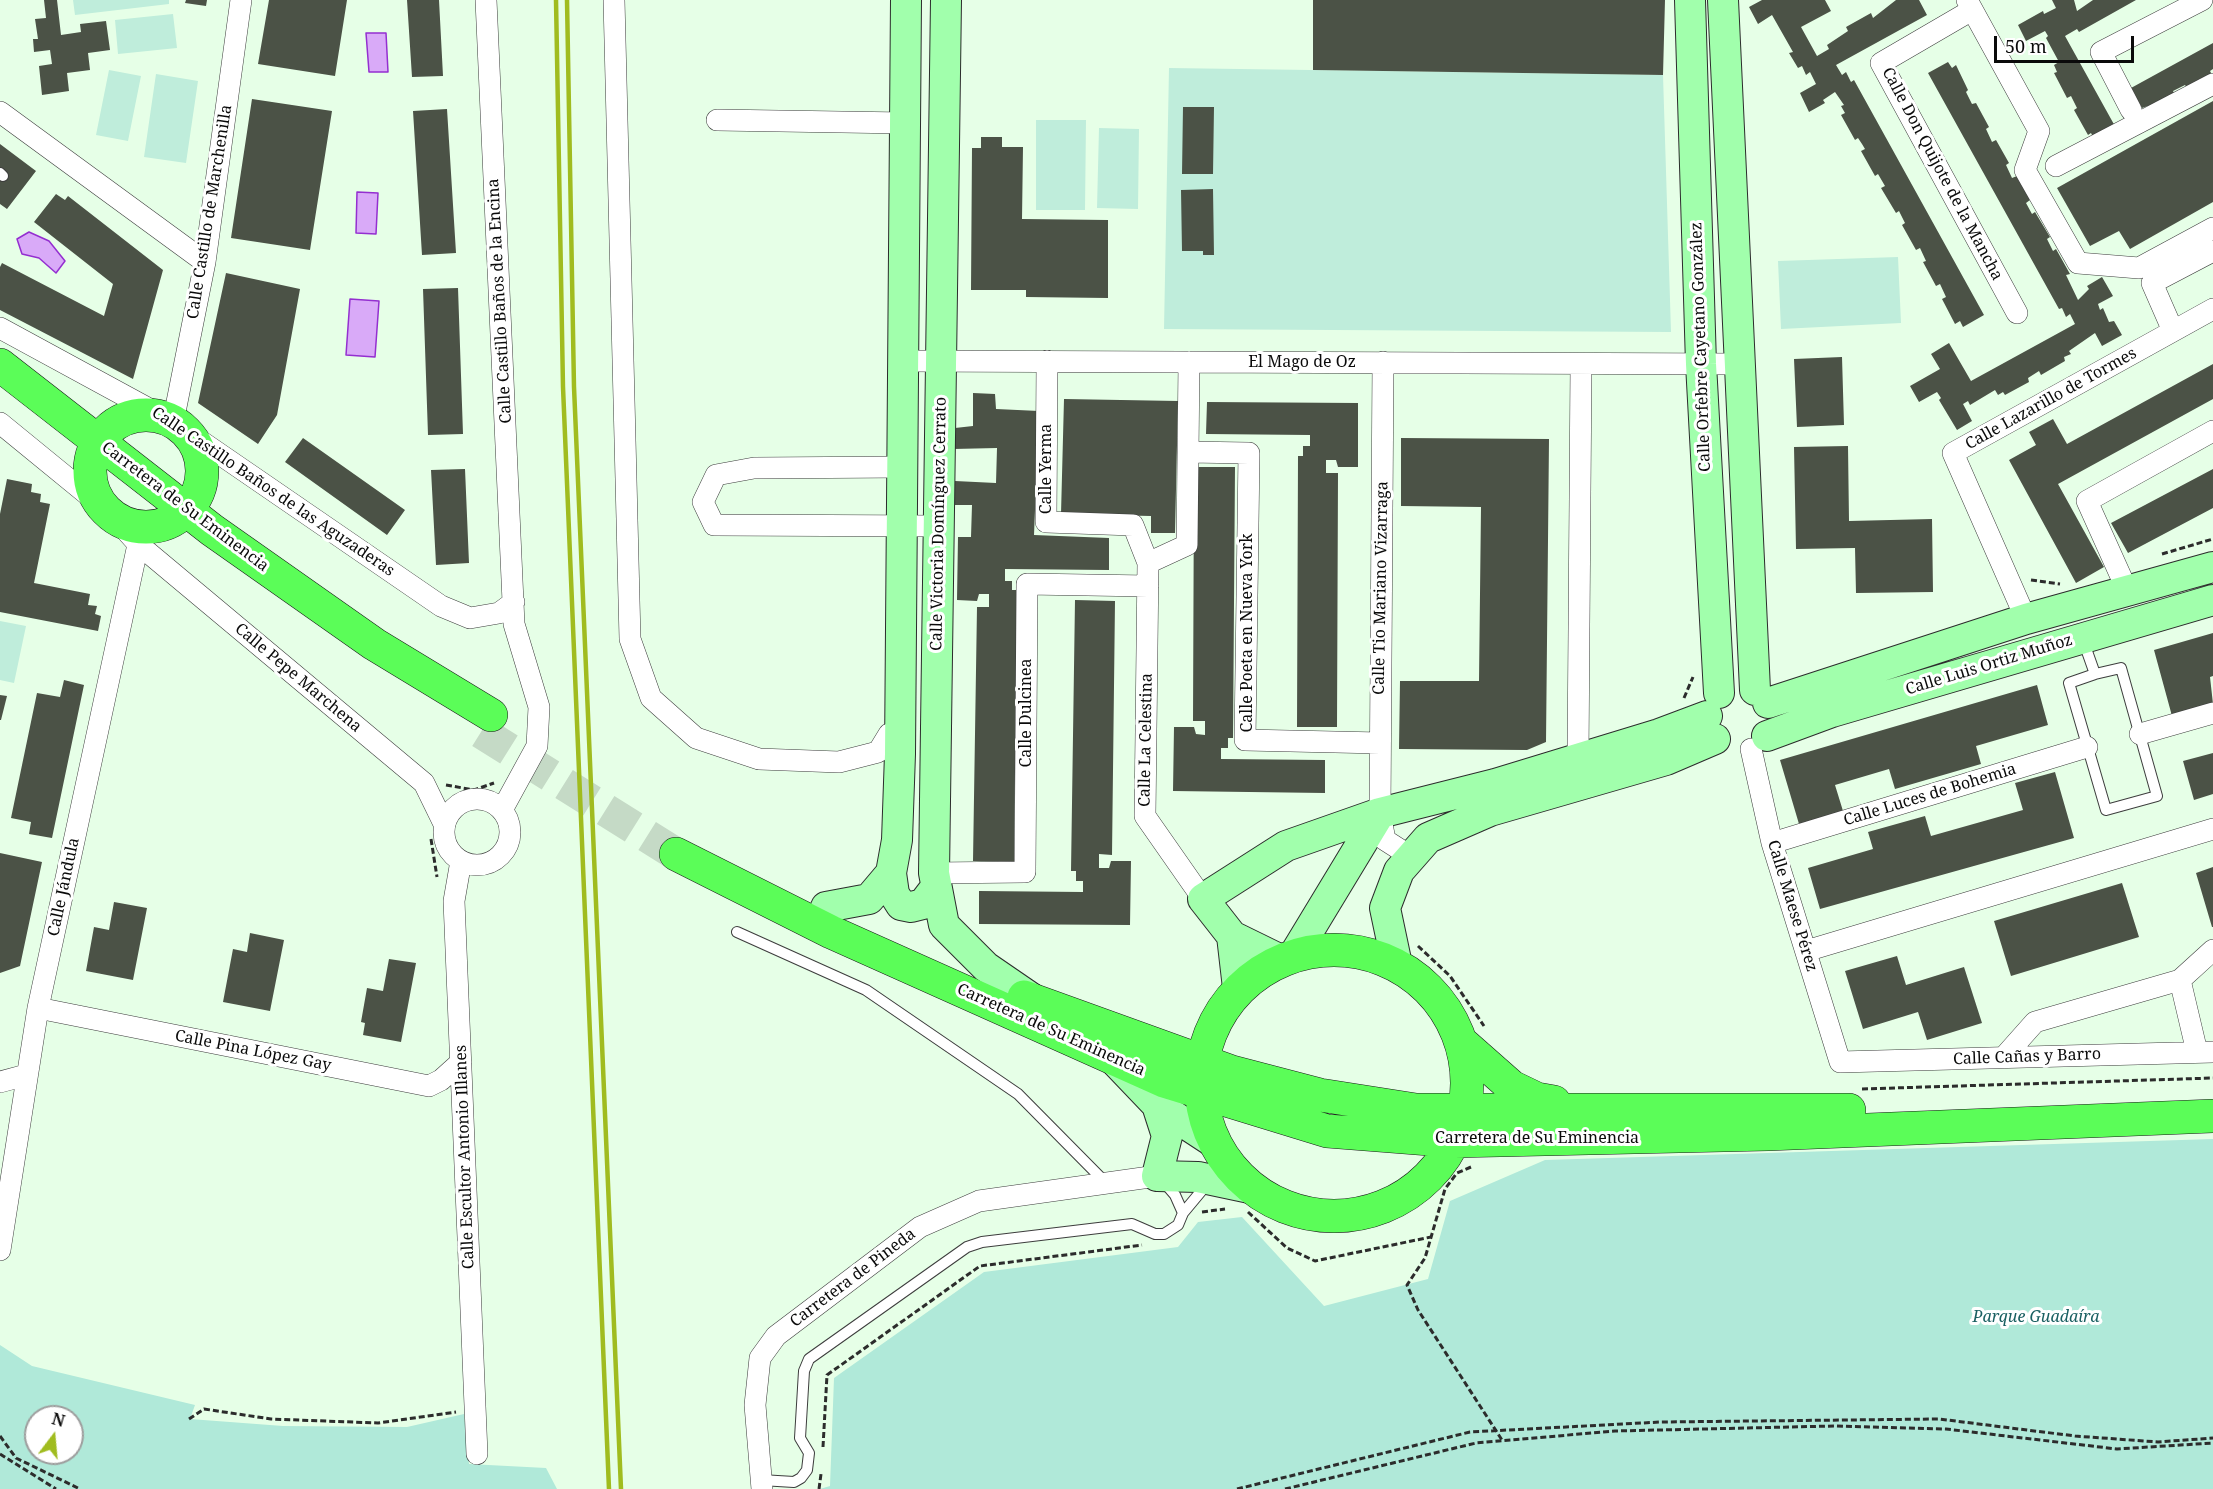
<!DOCTYPE html>
<meta charset="utf-8">
<style>
body{margin:0}
#map{position:relative;width:2213px;height:1489px;overflow:hidden;background:#e6ffe7;font-family:"Noto Serif",serif}
canvas{display:block}
.north{position:absolute;left:24px;top:1405px;width:60px;height:60px;box-sizing:border-box;background:#fff;border:2px solid #9d9d9d;border-radius:50%;rotate:16deg;font-size:16px;font-weight:700;line-height:24px;text-align:center;color:#0a0a0a}
.north::after{content:'';display:block;margin:auto;width:21px;height:27px;background:#a0bc1f;clip-path:polygon(50% 0,100% 100%,50% 72%,0 100%)}
.scale{position:absolute;left:1994px;top:36px;width:140px;height:27px;box-sizing:border-box;border:3px solid #0a0a0a;border-top:0;padding-left:8px;font-size:18px;line-height:21px;white-space:nowrap;color:#0a0a0a;-webkit-text-stroke:4px #fff;paint-order:stroke}
</style>
<div id="map">
<canvas width="2213" height="1489"></canvas>
<div class="north">N</div>
<div class="scale">50 m</div>
</div>
<script>
const context = document.querySelector('canvas').getContext('2d');
context.lineJoin = 'round';
function paint(path, color) {
  context.fillStyle = color;
  context.fill(path, 'evenodd');
}
function poly(rows) {
  const path = new Path2D();
  for (const r of rows) {
    if (r.length === 3) {
      path.moveTo(r[0] + r[2], r[1]);
      path.arc(r[0], r[1], r[2], 0, 2 * Math.PI);
      continue;
    }
    path.moveTo(r[0], r[1]);
    for (let i = 2; i < r.length; i += 2) path.lineTo(r[i], r[i + 1]);
  }
  return path;
}
function stroke(path, color, width, dash) {
  context.strokeStyle = color;
  context.lineWidth = width;
  context.lineCap = dash ? 'butt' : 'round';
  context.setLineDash(dash || []);
  context.stroke(path);
}
function drawText(font, color, halo, rows, align = 'center') {
  context.font = font + ' "Noto Serif",serif';
  context.lineWidth = 6;
  context.setLineDash([]);
  context.textBaseline = 'middle';
  context.strokeStyle = halo;
  context.fillStyle = color;
  for (const [text, x, y, turn = 0] of rows) {
    context.save();
    context.translate(x, y);
    context.rotate((+turn || 0) * Math.PI / 180);
    context.textAlign = isNaN(turn) ? turn : align;
    if (halo) context.strokeText(text, 0, 0);
    context.fillText(text, 0, 0);
    context.restore();
  }
}
paint(poly([
 [2213,1139,2213,1489,820,1489,830,1486,834,1378,984,1272,1178,1247,1198,1222,1242,1217,1324,1306,1428,1279,1450,1201,1545,1160],
 [0,1345,32,1366,195,1405,190,1419,283,1426,407,1427,464,1414,469,1464,546,1468,557,1489,0,1489],
 [36,1417,72,1417,72,1453,36,1453]
]), '#b0e9d9');
paint(poly([
 [73,0,169,0,169,4,75,15],
 [173,14,177,48,118,54,115,20],
 [1169,68,1663,75,1671,332,1164,329],
 [109,70,141,76,128,141,96,135],
 [156,74,198,81,186,163,144,157],
 [1036,120,1086,120,1085,210,1036,210],
 [1099,128,1139,129,1138,209,1097,208],
 [1898,257,1901,323,1781,329,1778,261],
 [0,621,26,626,14,683,0,680]
]), '#bfeddb');
const water = poly([
 [366,33,386,33,388,72,369,72,366,33],
 [357,192,378,193,376,234,356,233,357,192],
 [29,232,49,241,65,261,56,273,39,258,22,254,17,239,29,232],
 [350,299,379,301,375,357,346,355,350,299]
]);
paint(water, '#d9aaf8');
stroke(water, '#942fd0', 1.5);
paint(poly([
 [44,0,57,0,61,35,81,32,80,24,106,21,110,50,88,53,90,70,67,73,69,91,42,95,39,66,52,64,50,50,34,52,33,39,38,39,35,19,46,18],
 [186,0,207,0,206,6,185,3],
 [269,0,347,0,335,76,258,64],
 [407,0,439,0,443,76,412,77],
 [1313,0,1665,0,1663,75,1313,70],
 [1762,0,1825,0,1831,11,1801,27,1817,56,1829,49,1827,45,1848,31,1846,27,1871,13,1873,18,1896,0,1919,0,1927,15,1836,65,1842,75,1846,72,1851,82,1854,80,1984,315,1963,327,1960,321,1955,324,1942,299,1946,297,1940,284,1936,286,1923,262,1926,261,1920,248,1916,250,1902,225,1905,223,1899,211,1896,213,1881,188,1885,186,1878,174,1875,176,1861,151,1865,149,1862,144,1858,138,1855,140,1841,115,1845,113,1841,106,1844,105,1835,92,1823,100,1825,103,1809,112,1800,93,1816,84,1810,72,1806,75,1802,66,1798,68,1789,53,1793,52,1772,15,1758,24,1749,7],
 [2052,0,2074,0,2077,11,2093,0,2136,0,2079,32,2077,29,2065,36,2116,128,2094,139,2091,133,2088,135,2074,110,2077,108,2071,96,2067,98,2054,73,2057,72,2054,65,2059,62,2046,38,2048,36,2045,31,2026,41,2018,25,2043,11,2044,14,2056,8],
 [2213,43,2213,69,2210,71,2212,75,2187,88,2185,85,2173,91,2175,95,2151,109,2148,106,2142,108,2131,88],
 [1948,62,1952,68,1956,65,1968,90,1966,92,1972,104,1976,103,1989,127,1986,129,1992,142,1996,140,2009,163,2006,165,2012,178,2017,176,2030,200,2026,203,2032,214,2035,212,2050,237,2047,239,2053,251,2056,249,2070,274,2066,275,2078,300,2089,289,2087,286,2102,277,2113,296,2098,304,2100,310,2103,308,2109,322,2114,321,2122,335,2102,346,2095,333,2069,351,2071,354,2064,357,2065,361,2041,375,2039,371,2028,378,2029,382,2005,395,2003,392,1998,395,1995,390,1970,405,1968,401,1963,404,1972,421,1957,430,1939,400,1941,398,1937,392,1919,402,1910,386,1940,369,1931,354,1949,343,1971,381,2075,324,2070,314,2066,317,2062,308,2059,309,1928,73],
 [252,99,332,111,310,250,231,238],
 [2213,101,2213,202,2130,249,2119,231,2090,246,2057,188],
 [1183,107,1214,107,1213,174,1182,174],
 [447,109,456,253,422,255,413,111],
 [981,137,1002,137,1002,147,1023,147,1022,219,1108,220,1108,298,1026,297,1026,290,971,290,972,148,981,148],
 [0,144,36,171,7,209,0,204,0,179,4,181,8,175,0,169],
 [1213,189,1214,255,1203,255,1203,251,1182,251,1181,190],
 [56,194,65,200,68,196,163,270,133,379,0,310,0,267,2,263,104,316,113,284,34,222],
 [226,273,300,289,277,415,258,444,198,403],
 [458,288,463,434,428,435,423,289],
 [1842,357,1844,425,1797,427,1794,359],
 [2213,364,2213,399,2058,484,2104,567,2076,583,2009,460,2036,445,2029,432,2053,419,2067,444],
 [973,393,995,394,996,409,1039,411,1034,535,1109,538,1109,570,1005,569,1005,581,1012,581,1012,590,1017,590,1014,862,973,861,977,607,989,607,989,594,979,594,977,601,957,600,958,537,971,537,972,505,955,505,955,481,996,483,997,448,953,449,955,428,973,426],
 [1064,399,1178,401,1175,533,1151,533,1151,516,1061,514],
 [1207,402,1358,403,1358,467,1338,467,1336,460,1326,460,1326,473,1338,473,1337,727,1297,727,1298,456,1303,456,1303,446,1310,446,1310,435,1206,434],
 [303,438,405,510,387,535,285,462],
 [1401,438,1549,439,1546,742,1527,750,1399,749,1400,681,1479,681,1481,507,1401,506],
 [1848,446,1849,521,1932,519,1933,592,1856,593,1855,548,1796,549,1794,447],
 [1194,467,1235,467,1233,738,1228,738,1228,748,1221,748,1221,759,1325,760,1325,793,1173,791,1174,727,1194,727,1196,734,1205,735,1205,721,1193,721],
 [465,469,469,563,436,565,431,470],
 [2213,469,2213,508,2128,553,2111,523],
 [7,479,32,484,31,492,41,494,40,502,50,504,34,583,90,594,88,605,97,606,95,614,101,616,98,631,0,612,0,514],
 [1075,600,1115,601,1112,855,1099,854,1099,868,1109,868,1111,861,1131,861,1130,925,979,924,979,891,1083,892,1083,881,1076,881,1076,871,1071,871],
 [2213,633,2213,676,2210,677,2213,704,2172,716,2154,650],
 [64,680,84,685,52,838,29,834,31,822,11,818,37,693,60,697],
 [2037,685,2048,725,1976,746,1981,764,1895,789,1889,769,1835,785,1843,811,1799,824,1780,760],
 [0,695,7,696,1,720,0,720],
 [2213,753,2213,794,2194,800,2183,761],
 [2055,772,2074,838,1820,909,1808,868,1873,849,1868,832,1925,816,1931,836,2023,810,2015,783],
 [0,853,42,862,20,966,0,973],
 [2213,867,2213,927,2212,927,2196,873],
 [2122,883,2139,937,2011,976,1994,921],
 [114,902,147,908,133,980,86,971,94,927,109,930],
 [250,933,284,940,270,1011,223,1002,233,949,247,952],
 [1897,956,1906,985,1964,967,1982,1023,1927,1040,1918,1012,1863,1029,1845,971],
 [389,959,416,963,401,1042,363,1035,365,1023,361,1022,367,988,383,991]
]), '#4b5246');
stroke(poly([
 [481,732,676,854]
]), '#c5dac6', 33, [33, 16]);
const lane = poly([
 [0,173,3,176],
 [2083,640,2095,674,2069,683,2106,810,2157,796,2121,668,2095,674],
 [737,932,866,990,1018,1094,1105,1182],
 [1163,1181,1175,1195,1183,1213],
 [761,1480,794,1482,801,1478,807,1470,809,1453,800,1438,804,1371,809,1359,967,1247,982,1242,1132,1224,1155,1234,1164,1234,1178,1225,1183,1213,1208,1183]
]);
const street = poly([
 [486,0,514,624,539,707,537,746,502,810],
 [614,0,630,639,651,698,696,738,759,759,839,762,878,752,889,734],
 [1967,0,2039,131,2025,170,2078,263,2139,268,2213,228],
 [1972,10,1881,63,2017,313],
 [2131,110,2101,52,2202,0],
 [0,112,205,262],
 [717,120,904,123],
 [2056,166,2213,84],
 [0,328,173,422,441,606,470,618,499,613,514,602],
 [2173,331,2152,283,2213,251],
 [902,361,1741,364],
 [1047,361,1046,522,1133,525,1148,563,1145,816,1203,899],
 [1383,362,1380,813,1385,840,1410,856],
 [173,422,205,262,241,0],
 [0,423,104,508],
 [1188,452,1249,453,1245,740,1380,743],
 [902,467,754,468,716,475,703,502,714,525,939,526],
 [112,515,138,544,424,783,444,824],
 [1148,563,1187,545,1189,362],
 [2127,590,2087,501,2213,431],
 [2026,619,1953,453,2213,309],
 [2140,734,2213,713],
 [1751,749,1772,843,1840,1062,2213,1052],
 [1578,758,1581,365],
 [477,832,33],
 [1772,843,2087,747],
 [461,861,454,901,477,1454],
 [934,873,1025,872,1027,584,1148,586],
 [1806,951,2213,829],
 [2180,980,2213,950],
 [38,1008,429,1086,441,1080,461,1062],
 [2003,1058,2035,1022,2180,980,2197,1052],
 [0,1082,26,1075],
 [0,1250,38,1008,142,526],
 [762,1489,755,1405,760,1358,776,1336,920,1227,979,1201,1157,1176]
]);
const secondary = poly([
 [946,0,934,873,944,925,986,967,1037,1002],
 [1690,0,1701,364,1719,693],
 [1723,0,1755,690],
 [1768,703,2026,619,2213,567],
 [1767,736,1832,712,2213,600],
 [891,873,894,894,901,905,911,907,923,904,936,887],
 [826,907,869,899,891,873,897,840,900,754,906,0],
 [1232,936,1238,988],
 [1294,955,1380,813],
 [1281,960,1232,936,1203,899,1286,846,1380,813,1495,784,1659,734,1707,716],
 [1397,965,1385,908,1399,871,1428,838,1490,811,1666,760,1715,739],
 [1115,1061,1157,1105,1212,1141],
 [1157,1176,1198,1177,1250,1188],
 [1157,1176,1167,1136,1157,1105]
]);
const primary = poly([
 [0,365,212,530,374,644,491,715],
 [146,471,56],
 [676,854,831,932,1164,1081,1327,1131,1455,1141,1768,1134,2213,1116],
 [1334,1083,133],
 [1024,997,1232,1072,1320,1095,1416,1110,1849,1110],
 [1461,1042,1512,1087,1537,1099,1554,1102]
]);
stroke(lane, '#3d3d3d', 12);
stroke(street, '#3d3d3d', 22);
stroke(secondary, '#2c2c2c', 32);
stroke(primary, '#1b1b1b', 34);
stroke(poly([
 [2162,554,2213,539],
 [2031,580,2060,584],
 [1684,698,1693,677],
 [446,785,474,790,494,783],
 [431,839,437,877],
 [1418,946,1450,976,1484,1026],
 [1862,1089,2213,1078],
 [1471,1167,1457,1173,1445,1189,1425,1258,1407,1285,1418,1310,1502,1440],
 [1202,1212,1225,1209],
 [1248,1212,1287,1248,1315,1261,1431,1237],
 [189,1419,204,1409,271,1419,378,1423,456,1412],
 [0,1436,16,1458,80,1489],
 [823,1447,827,1375,980,1266,1142,1245],
 [0,1454,56,1489],
 [819,1489,821,1474],
 [1237,1489,1470,1432,1661,1422,1939,1419,2075,1436,2158,1442,2213,1438],
 [1285,1489,1476,1443,1615,1431,1834,1426,1946,1429,2117,1449,2213,1443]
]), '#2c2c2c', 3, [6, 3]);
stroke(lane, '#fff', 10);
stroke(street, '#fff', 21);
stroke(secondary, '#a1ffac', 30);
stroke(primary, '#5bfd58', 33);
stroke(poly([
 [556,0,563,387,609,1489],
 [567,0,574,387,621,1489]
]), '#a0bc1f', 4.5);
drawText('16px', '#0a0a0a', '#fff', [
 ["Calle Don Quijote de la Mancha",1942,174,62],
 ["Calle Castillo de Marchenilla",210,212,-81],
 ["Calle Castillo Baños de la Encina",500,301,-93],
 ["Calle Orfebre Cayetano González",1701,347,-92],
 ["El Mago de Oz",1302,362],
 ["Calle Lazarillo de Tormes",2051,399,-29],
 ["Calle Yerma",1046,469,-90],
 ["Calle Castillo Baños de las Aguzaderas",273,492,34],
 ["Carretera de Su Eminencia",185,507,37],
 ["Calle Victoria Domínguez Cerrato",939,524,-89],
 ["Calle Tio Mariano Vizarraga",1381,588,-89],
 ["Calle Poeta en Nueva York",1247,633,-90],
 ["Calle Luis Ortiz Muñoz",1989,665,-17],
 ["Calle Pepe Marchena",298,678,40],
 ["Calle Dulcinea",1026,713,-90],
 ["Calle La Celestina",1146,740,-89],
 ["Calle Luces de Bohemia",1930,795,-17],
 ["Calle Jándula",64,887,-78],
 ["Calle Maese Pérez",1792,906,73],
 ["Carretera de Su Eminencia",1051,1030,24],
 ["Calle Pina López Gay",253,1051,11],
 ["Calle Cañas y Barro",2027,1057,-2],
 ["Carretera de Su Eminencia",1537,1138],
 ["Calle Escultor Antonio Illanes",465,1157,-92],
 ["Carretera de Pineda",853,1278,-37]
]);
drawText('italic 16px', '#1a6062', '#fff', [
 ["Parque Guadaíra",2036,1317]
]);
</script>
